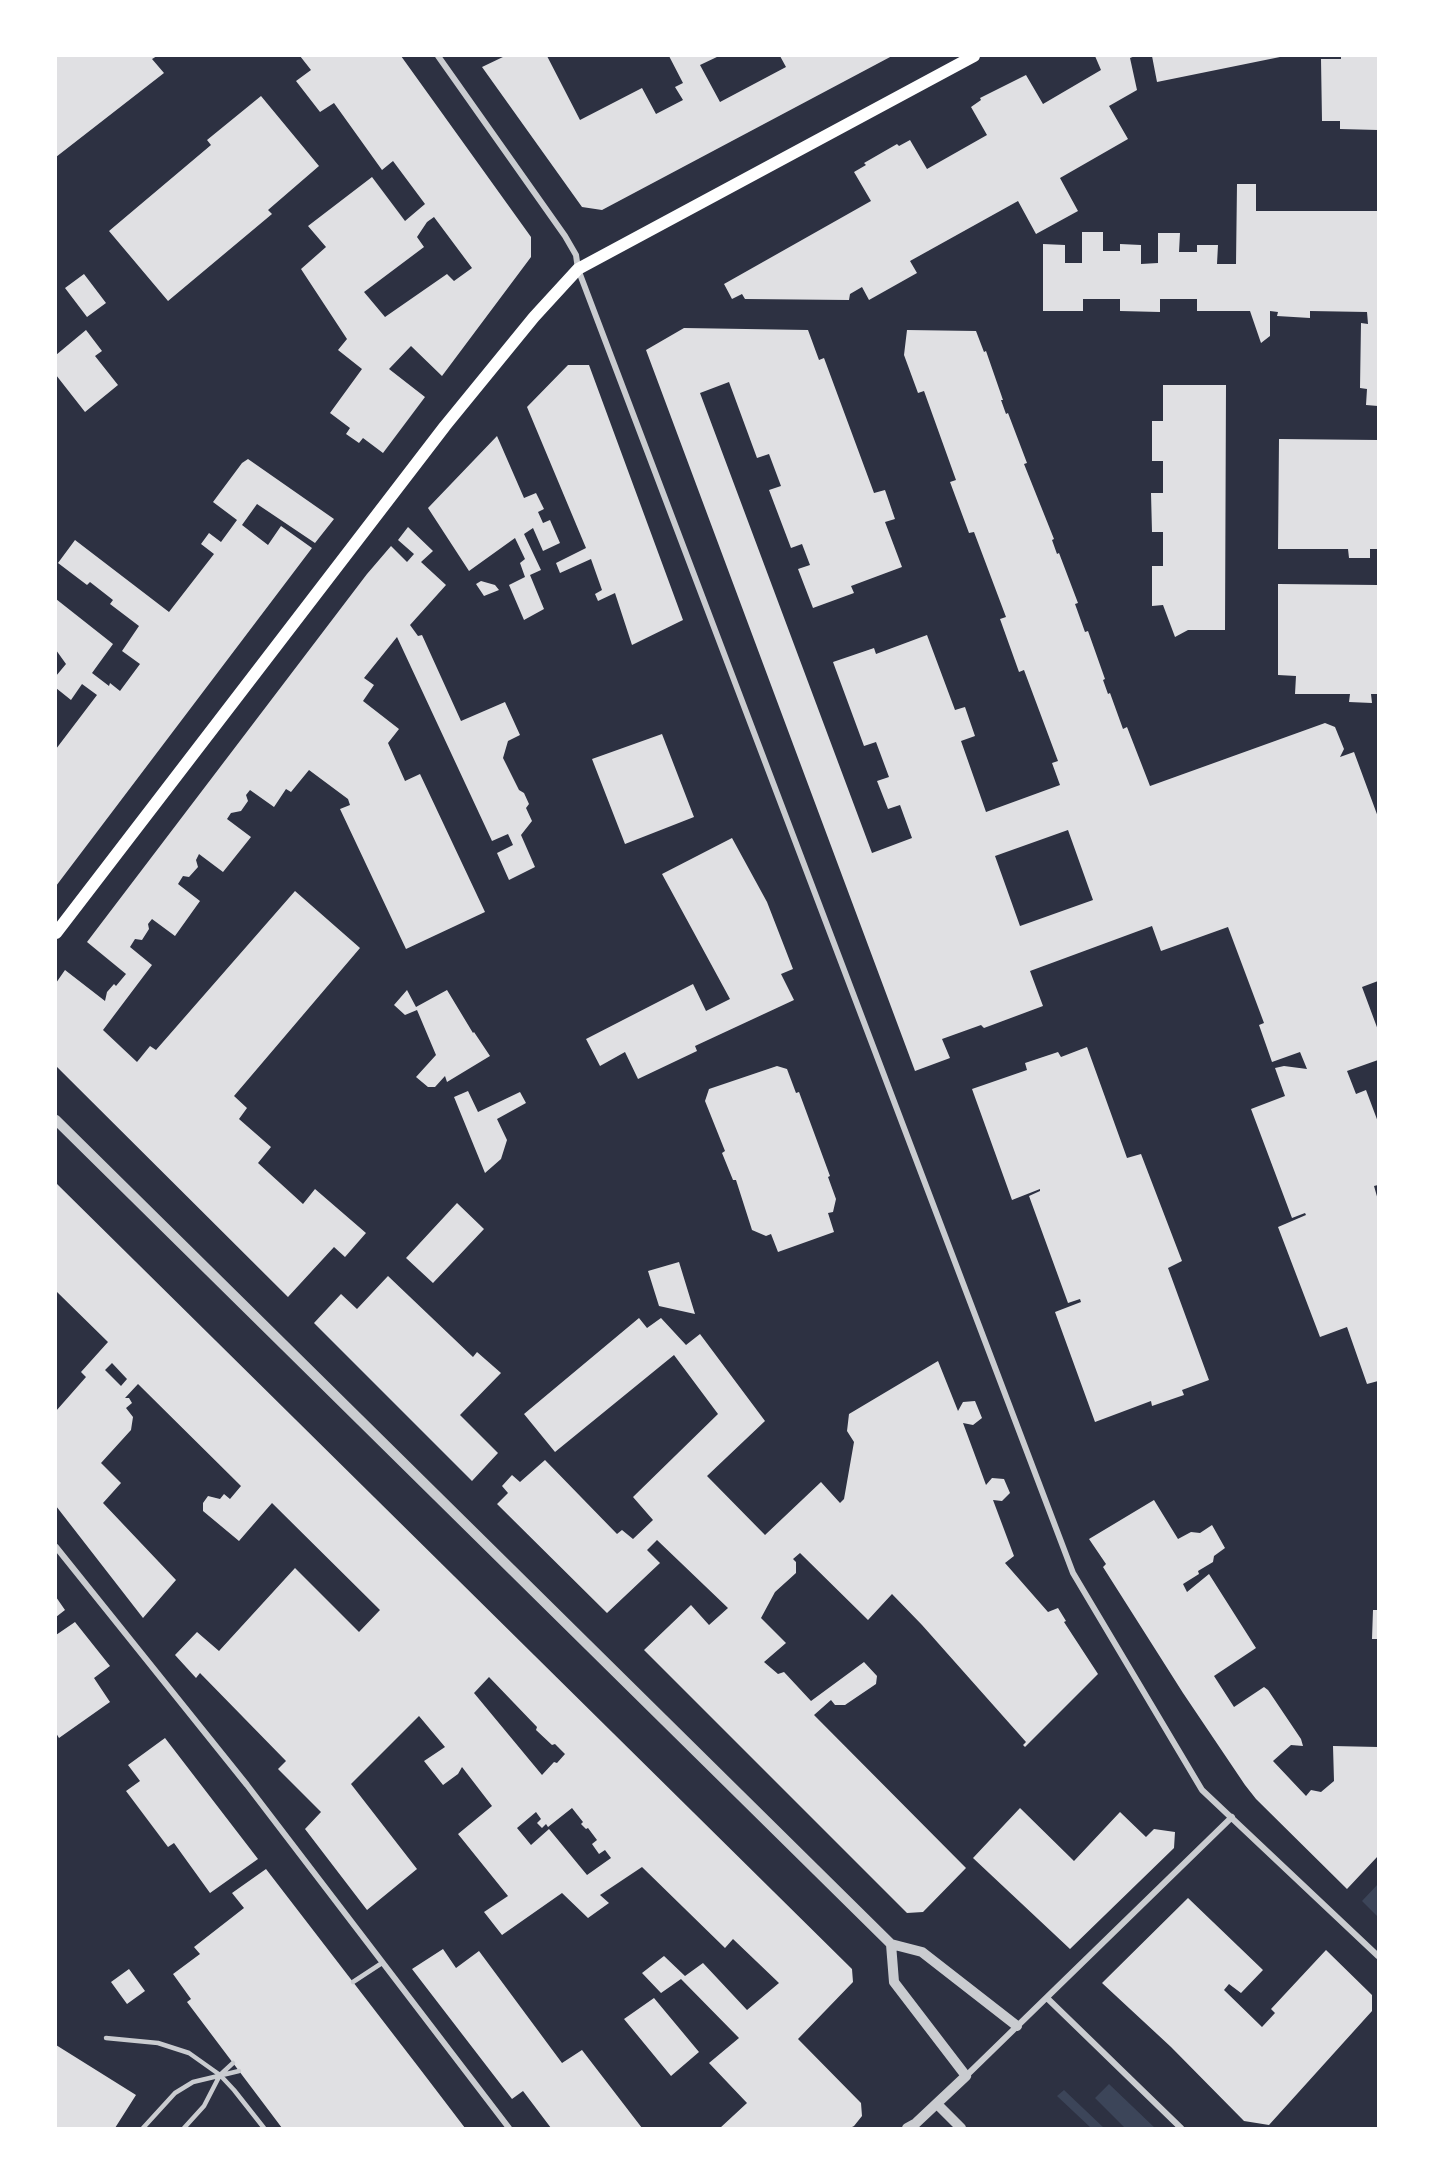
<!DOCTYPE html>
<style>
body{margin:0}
#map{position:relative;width:1434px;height:2184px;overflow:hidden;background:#2d3142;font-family:"Exo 2",sans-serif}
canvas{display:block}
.frame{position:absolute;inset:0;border:57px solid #fff;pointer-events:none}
</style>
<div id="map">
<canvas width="1434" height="2184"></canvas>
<div class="frame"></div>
</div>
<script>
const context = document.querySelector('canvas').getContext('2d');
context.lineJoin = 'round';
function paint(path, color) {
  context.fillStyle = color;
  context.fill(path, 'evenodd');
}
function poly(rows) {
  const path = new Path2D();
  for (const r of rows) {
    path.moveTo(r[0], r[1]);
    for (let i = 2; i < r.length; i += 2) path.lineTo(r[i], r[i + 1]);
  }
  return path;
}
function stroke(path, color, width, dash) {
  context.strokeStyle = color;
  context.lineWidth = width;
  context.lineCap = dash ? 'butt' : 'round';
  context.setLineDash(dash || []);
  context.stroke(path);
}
paint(poly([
 [1378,1884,1378,1917,1362,1901],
 [1109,2084,1155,2128,1125,2128,1095,2098],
 [1064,2090,1104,2128,1091,2128,1057,2096]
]), '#3c4559');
paint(poly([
 [56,56,157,56,152,59,164,73,56,157],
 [300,56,401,56,531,237,531,257,442,376,411,346,389,369,425,397,383,453,363,438,359,443,346,434,350,428,330,413,362,369,338,350,347,339,301,269,326,247,308,226,372,177,405,221,425,204,393,161,382,170,334,103,320,112,296,81,311,70],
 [434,217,472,268,454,281,447,274,385,317,364,292,424,247,417,237,427,222],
 [505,56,547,56,580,120,642,88,656,114,683,100,675,87,683,83,669,56,719,56,700,65,720,102,786,67,780,56,892,56,602,210,582,207,482,67],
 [1095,56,1135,56,1130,58,1137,90,1109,106,1128,139,1060,178,1078,211,1036,234,1018,201,910,261,917,273,869,300,862,287,850,294,849,300,745,299,742,294,732,299,724,284,871,201,854,172,866,165,864,163,897,144,899,146,910,140,927,169,987,135,971,107,981,100,980,98,1026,75,1043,104,1101,70],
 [1152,56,1279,56,1280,57,1157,82],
 [1341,56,1378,56,1378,130,1340,129,1340,121,1322,121,1321,59,1341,59],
 [261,96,319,166,268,210,272,214,168,301,109,231,211,145,207,140],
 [1237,184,1256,184,1256,211,1378,211,1378,406,1366,405,1367,389,1360,388,1361,323,1368,324,1367,312,1310,311,1310,318,1277,316,1278,312,1270,311,1270,336,1261,343,1250,311,1197,311,1197,299,1160,299,1160,312,1120,311,1120,299,1083,299,1083,311,1043,311,1043,244,1065,245,1065,263,1082,263,1082,232,1103,232,1103,251,1120,251,1120,244,1141,245,1141,264,1158,263,1158,233,1180,233,1179,252,1197,252,1197,245,1218,245,1217,264,1236,264],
 [84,274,106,303,87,317,65,288],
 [684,328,808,330,819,360,824,358,874,493,885,490,895,519,885,522,902,567,851,586,854,593,813,608,798,569,810,565,802,544,791,548,769,490,781,486,769,454,757,458,729,382,700,393,872,853,912,838,900,805,888,809,877,781,889,777,876,742,864,746,833,662,874,648,876,654,927,635,955,710,965,707,975,736,961,741,986,812,1060,785,1052,763,1058,761,1024,670,1019,672,1000,619,1006,617,974,532,969,533,950,482,956,480,924,391,918,393,904,355,907,330,976,331,984,352,986,351,1003,400,1001,400,1006,414,1008,413,1027,463,1024,464,1054,539,1052,540,1057,554,1059,553,1078,603,1075,604,1085,632,1088,631,1105,679,1103,680,1108,694,1110,693,1123,729,1127,727,1150,786,1325,723,1335,727,1344,749,1340,757,1354,752,1378,817,1378,981,1362,987,1378,1030,1378,1060,1347,1071,1356,1094,1366,1090,1378,1122,1378,1185,1374,1186,1378,1200,1378,1381,1367,1384,1347,1327,1320,1337,1278,1227,1306,1215,1305,1213,1292,1218,1251,1109,1285,1096,1275,1068,1284,1066,1307,1069,1300,1052,1272,1062,1259,1025,1264,1023,1228,927,1161,951,1152,926,1030,971,1043,1006,984,1028,981,1025,942,1039,950,1058,915,1071,646,350],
 [1068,830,1093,900,1020,926,995,856],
 [86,330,102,351,95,356,118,385,85,412,56,375,56,355],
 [568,365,589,365,683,620,632,645,615,593,598,601,595,594,602,590,591,559,560,573,556,563,586,548,527,407],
 [1163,385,1226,385,1225,630,1188,630,1175,637,1163,605,1152,606,1152,566,1163,566,1163,532,1152,532,1151,493,1163,493,1163,461,1152,461,1152,421,1163,421],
 [497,436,524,498,536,493,544,509,538,512,543,523,550,520,560,543,543,551,533,528,524,534,541,570,530,575,544,609,524,620,509,585,525,577,520,563,525,559,515,538,469,571,428,508],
 [1279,439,1378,440,1378,549,1370,549,1370,558,1349,558,1348,549,1278,549],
 [248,459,334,519,315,543,257,504,242,525,268,545,281,526,312,548,56,886,56,749,97,695,82,684,71,700,56,688,56,676,66,664,56,650,56,599,113,644,92,673,109,686,110,683,120,691,140,664,122,651,139,626,110,604,113,600,90,582,87,585,58,563,75,540,169,612,214,554,201,544,209,533,221,542,237,520,213,502,242,463],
 [408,527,433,551,421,562,446,585,410,625,418,636,422,635,461,721,505,702,520,735,508,741,503,758,519,790,524,793,529,804,526,808,532,821,521,835,535,867,509,880,497,853,513,845,508,834,492,841,397,637,364,678,374,685,363,701,399,729,388,743,405,781,420,774,485,912,406,949,340,809,350,805,348,799,309,770,291,792,286,789,274,807,250,790,246,795,248,801,241,811,231,813,227,819,251,837,223,872,199,854,196,860,198,867,189,877,183,876,178,884,200,901,175,936,152,919,148,924,149,929,142,940,135,939,130,947,152,965,103,1030,137,1062,150,1046,156,1050,295,891,360,948,234,1096,247,1108,239,1119,271,1147,258,1163,303,1204,315,1189,366,1233,345,1257,334,1247,288,1297,56,1066,56,983,65,970,105,1001,107,992,114,984,116,986,126,974,87,942,367,574,391,546,407,562,414,554,398,540],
 [481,581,495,585,499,590,484,596,476,584],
 [1278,584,1378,585,1378,694,1371,694,1372,703,1349,702,1350,694,1295,694,1296,676,1278,675],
 [662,734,694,817,625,844,592,759],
 [732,838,767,902,793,969,781,974,794,1000,695,1046,697,1051,638,1079,625,1052,600,1066,586,1039,693,984,706,1011,730,999,662,874],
 [407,990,416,1007,447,990,473,1033,474,1032,490,1056,447,1082,445,1076,435,1087,428,1087,416,1077,436,1055,417,1010,405,1015,394,1005],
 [1087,1047,1127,1158,1141,1154,1182,1261,1168,1268,1209,1380,1182,1390,1184,1395,1152,1406,1151,1401,1095,1422,1055,1312,1081,1302,1080,1299,1068,1303,1029,1196,1040,1191,1040,1189,1012,1200,972,1089,1027,1070,1025,1063,1058,1052,1061,1057],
 [777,1066,787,1069,796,1093,799,1092,830,1176,828,1177,836,1199,833,1212,828,1213,834,1232,778,1252,771,1234,766,1236,752,1230,736,1180,733,1180,722,1153,725,1151,705,1101,709,1089],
 [468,1091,478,1112,520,1092,526,1103,497,1119,507,1140,501,1159,485,1173,454,1097],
 [56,1183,852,1969,853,1982,798,2039,861,2103,862,2116,854,2126,850,2128,720,2128,747,2103,709,2063,739,2038,681,1979,661,1993,642,1973,664,1956,685,1976,703,1963,747,2010,779,1983,733,1939,725,1948,642,1867,600,1895,609,1903,588,1918,562,1893,502,1935,484,1912,508,1896,458,1834,492,1806,462,1767,458,1774,443,1785,424,1761,445,1747,419,1716,351,1784,417,1869,367,1910,305,1829,321,1812,278,1769,286,1761,200,1673,196,1678,175,1655,197,1632,219,1651,295,1568,359,1632,380,1610,272,1503,239,1541,203,1511,203,1503,208,1496,220,1499,224,1494,230,1499,241,1486,138,1384,125,1398,129,1398,132,1403,126,1408,133,1417,131,1430,101,1463,121,1483,103,1503,176,1580,143,1618,56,1506,56,1411,86,1377,81,1372,108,1342,56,1291],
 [112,1363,127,1379,121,1386,105,1370],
 [489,1677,537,1727,536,1730,552,1745,555,1744,565,1754,557,1763,554,1762,542,1775,474,1693],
 [572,1808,583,1822,581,1824,586,1829,588,1828,597,1840,592,1844,599,1854,605,1850,611,1858,587,1875,549,1829,531,1845,517,1828,536,1812,541,1819,537,1823,542,1828,546,1824,548,1827],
 [457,1203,484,1229,433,1283,406,1258],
 [679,1262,695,1314,659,1306,648,1271],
 [388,1276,473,1357,477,1352,501,1373,460,1415,498,1453,472,1481,314,1323,341,1294,357,1309],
 [639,1318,647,1328,661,1318,686,1345,700,1334,765,1421,707,1476,765,1535,821,1482,840,1503,844,1499,854,1442,847,1431,849,1414,938,1361,958,1411,963,1402,975,1401,982,1418,973,1425,963,1423,986,1485,992,1478,1004,1479,1010,1493,1002,1501,993,1500,1014,1556,1005,1563,1048,1612,1058,1608,1066,1621,1064,1622,1098,1674,1025,1747,1023,1745,1026,1742,922,1625,892,1594,868,1620,800,1553,793,1559,796,1562,796,1573,775,1592,761,1618,786,1643,764,1662,778,1674,784,1672,811,1701,864,1662,877,1676,876,1684,845,1705,835,1705,831,1700,814,1715,966,1868,923,1912,907,1913,644,1650,691,1605,709,1625,728,1608,657,1540,647,1550,660,1563,607,1613,497,1504,508,1493,502,1486,512,1475,520,1482,545,1460,617,1534,622,1530,633,1539,653,1520,633,1497,718,1414,674,1355,555,1452,524,1414],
 [1154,1500,1178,1539,1191,1532,1200,1533,1212,1525,1225,1548,1214,1556,1213,1562,1198,1571,1199,1574,1183,1584,1187,1592,1209,1574,1256,1648,1214,1676,1234,1707,1264,1687,1268,1690,1301,1739,1303,1746,1291,1745,1273,1761,1306,1796,1311,1790,1321,1792,1334,1781,1333,1746,1378,1747,1378,1856,1347,1889,1256,1799,1245,1785,1183,1693,1103,1567,1106,1564,1089,1539],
 [56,1597,65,1610,56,1617],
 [1373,1610,1378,1610,1378,1639,1372,1639],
 [75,1622,110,1666,94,1678,110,1702,59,1738,56,1733,56,1635],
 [165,1738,258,1859,210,1893,174,1843,168,1847,126,1791,140,1781,128,1765],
 [1020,1808,1074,1861,1120,1812,1146,1837,1154,1829,1175,1832,1174,1848,1070,1949,973,1858],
 [266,1869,420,2069,465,2128,282,2128,187,2002,191,1999,173,1974,200,1954,194,1947,244,1908,232,1893],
 [1188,1898,1263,1970,1241,1993,1229,1984,1224,1990,1262,2027,1275,2013,1271,2009,1326,1950,1372,1995,1372,2011,1269,2125,1244,2121,1171,2047,1102,1983],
 [443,1949,456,1968,479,1951,562,2063,582,2050,642,2128,551,2128,523,2091,512,2099,412,1969],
 [129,1969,145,1991,127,2004,111,1982],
 [654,1998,699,2052,671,2076,624,2019],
 [56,2045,136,2095,115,2128,56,2128]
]), '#e0e0e3');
stroke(poly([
 [353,1982,382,1963],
 [106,2038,158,2043,189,2053,220,2075,234,2090,264,2128],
 [143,2128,175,2093,193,2082,239,2071],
 [184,2128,204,2106,220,2075,233,2063]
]), '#caccd0', 4.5);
stroke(poly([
 [438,56,565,236,576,255,578,269,1073,1573,1202,1790,1378,1956],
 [56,1547,247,1785,509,2128],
 [1047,1998,1181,2128],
 [966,2076,1232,1817]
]), '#caccd0', 6);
stroke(poly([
 [56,1120,891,1944],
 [891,1944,894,1982,966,2076,916,2123,907,2128],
 [891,1944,922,1952,1017,2026],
 [937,2104,961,2128]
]), '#caccd0', 10);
stroke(poly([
 [56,933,445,426,534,317,578,269,974,56]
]), '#fff', 12);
</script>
